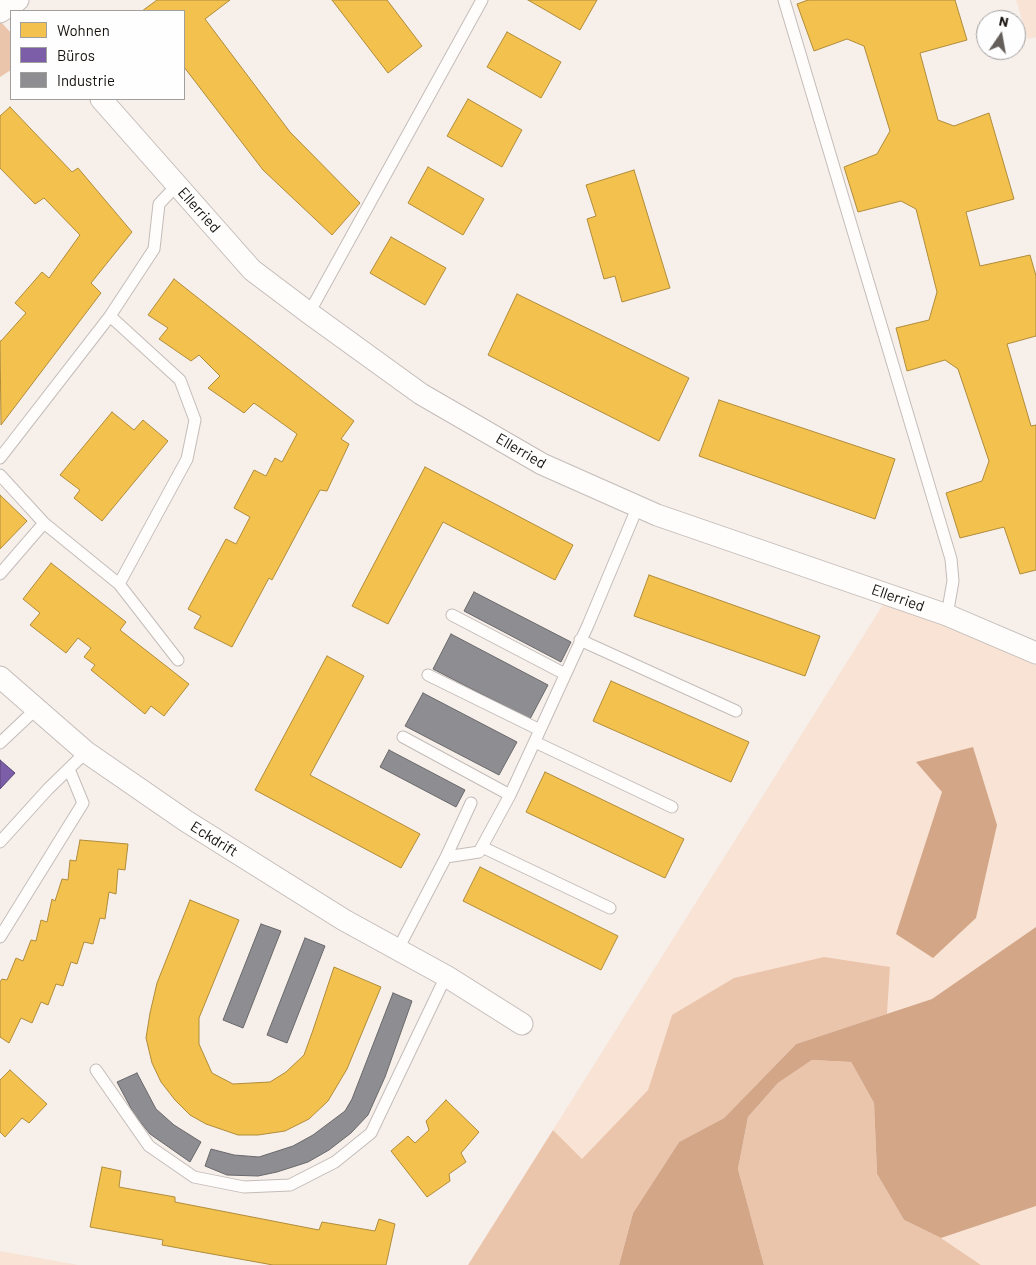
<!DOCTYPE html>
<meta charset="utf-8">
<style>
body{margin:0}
#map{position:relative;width:1036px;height:1265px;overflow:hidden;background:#f7efea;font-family:Barlow,sans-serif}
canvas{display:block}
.legend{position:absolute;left:10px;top:10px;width:175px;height:90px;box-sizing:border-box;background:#fefefe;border:1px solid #a19f9e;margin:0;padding:6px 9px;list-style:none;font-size:15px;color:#15110d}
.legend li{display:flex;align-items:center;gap:10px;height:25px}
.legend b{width:25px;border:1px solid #a19f9e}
.north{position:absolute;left:976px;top:10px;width:50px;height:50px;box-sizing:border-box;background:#fefefe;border:1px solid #a19f9e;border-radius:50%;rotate:12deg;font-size:14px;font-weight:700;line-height:20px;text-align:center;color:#15110d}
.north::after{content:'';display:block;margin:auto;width:18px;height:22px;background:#645f5a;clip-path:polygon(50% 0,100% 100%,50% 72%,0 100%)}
</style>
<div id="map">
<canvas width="1036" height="1265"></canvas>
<ul class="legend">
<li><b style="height:14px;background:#f2c14e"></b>Wohnen</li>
<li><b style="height:14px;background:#7b5ea7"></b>Büros</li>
<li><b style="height:14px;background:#8d8d92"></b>Industrie</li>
</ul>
<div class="north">N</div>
</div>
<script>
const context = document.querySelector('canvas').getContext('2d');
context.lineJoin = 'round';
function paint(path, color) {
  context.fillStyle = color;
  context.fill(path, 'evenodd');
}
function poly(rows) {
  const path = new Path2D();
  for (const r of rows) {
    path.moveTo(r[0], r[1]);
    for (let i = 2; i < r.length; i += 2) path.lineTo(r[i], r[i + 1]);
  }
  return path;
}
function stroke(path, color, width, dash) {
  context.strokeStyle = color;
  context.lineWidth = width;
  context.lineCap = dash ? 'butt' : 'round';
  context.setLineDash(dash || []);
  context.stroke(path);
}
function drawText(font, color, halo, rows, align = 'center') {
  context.font = font + ' Barlow,sans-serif';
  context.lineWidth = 5;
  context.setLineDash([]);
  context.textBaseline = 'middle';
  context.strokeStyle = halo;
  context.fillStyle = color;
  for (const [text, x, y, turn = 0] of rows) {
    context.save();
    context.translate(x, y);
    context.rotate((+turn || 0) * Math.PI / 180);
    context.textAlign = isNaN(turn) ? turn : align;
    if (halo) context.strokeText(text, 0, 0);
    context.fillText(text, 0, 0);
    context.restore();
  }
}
paint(poly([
 [1016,0,1036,0,1036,37,1028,39],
 [889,595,1036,653,1036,927,932,999,887,1014,890,967,672,1015,648,1090,582,1160,553,1130],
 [1036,1206,1036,1265,981,1265,941,1238],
 [0,1251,78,1265,0,1265]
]), '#f8e3d5');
paint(poly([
 [0,21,11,33,11,70,0,77],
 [824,957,890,967,887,1014,796,1044,724,1118,679,1142,633,1213,619,1265,468,1265,553,1130,582,1159,648,1090,672,1015,734,978],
 [812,1060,851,1062,874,1103,877,1174,904,1220,941,1238,981,1265,764,1265,738,1169,748,1117,778,1083]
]), '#ebc5ab');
paint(poly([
 [973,747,997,825,976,918,933,958,896,934,942,792,916,762],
 [1036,927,1036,1206,941,1238,904,1220,877,1174,874,1103,851,1062,812,1060,778,1083,748,1117,738,1169,764,1265,619,1265,633,1213,679,1142,724,1118,796,1044,932,999]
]), '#d3a687');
const homes = poly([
 [157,0,230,0,205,19,290,132,360,203,332,235,263,170,184,67,184,11,142,11,157,0],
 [332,0,387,0,422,46,388,73,332,0],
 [528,0,597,0,580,30,528,0],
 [808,0,955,0,967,40,920,53,938,120,954,126,989,113,1014,199,966,212,980,266,1030,255,1036,276,1036,336,1007,344,1031,426,1036,425,1036,570,1020,574,1004,527,960,538,946,493,982,481,989,461,958,369,945,360,907,371,896,328,929,320,937,292,916,209,901,201,858,212,844,167,877,154,890,131,864,46,847,39,814,51,797,4,808,0],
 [507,32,561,62,541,98,487,67,507,32],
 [468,99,522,130,502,167,447,136,468,99],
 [10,107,72,172,78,168,132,232,91,283,101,293,1,425,0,341,1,341,26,313,15,303,42,272,49,278,80,235,44,198,35,204,0,168,0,116,10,107],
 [428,167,484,199,463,235,408,203,428,167],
 [634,170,670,288,622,302,615,276,604,279,587,219,596,216,586,185,634,170],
 [391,237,446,268,425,305,370,273,391,237],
 [174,279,354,421,341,439,349,444,327,491,320,490,272,580,269,578,232,647,194,628,201,616,188,609,226,539,236,544,250,517,234,508,254,470,266,476,275,458,282,462,297,434,254,403,244,413,208,388,220,376,199,355,191,361,159,339,168,328,148,315,174,279],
 [517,294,689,378,659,441,488,355,517,294],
 [719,400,895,459,875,519,699,456,719,400],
 [112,412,134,430,143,420,168,441,102,521,74,498,80,490,60,475,112,412],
 [425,467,573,545,555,580,443,522,388,624,352,606,425,467],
 [0,495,27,521,0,549,0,495],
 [51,563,126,622,120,630,189,684,164,716,151,706,145,714,91,670,95,665,84,657,91,648,78,638,66,653,30,625,40,613,23,599,51,563],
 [649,575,820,636,805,676,634,616,649,575],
 [327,656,364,676,310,775,420,834,401,868,255,790,327,656],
 [611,681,749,742,731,782,593,721,611,681],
 [545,772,684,839,665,878,526,812,545,772],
 [80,840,128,844,125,870,118,869,116,894,109,892,105,919,100,918,93,944,84,942,77,964,71,962,63,986,56,984,48,1005,41,1002,32,1023,21,1018,9,1043,0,1037,0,982,2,979,7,980,16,958,23,961,31,940,36,941,41,920,47,922,52,899,55,901,62,879,68,880,70,860,76,861,80,840],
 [480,867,618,936,601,970,463,901,480,867],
 [190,900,239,920,199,1018,199,1044,212,1073,233,1084,270,1082,286,1072,304,1055,313,1030,334,967,381,987,347,1069,328,1101,309,1119,285,1131,258,1135,238,1135,206,1124,190,1115,175,1100,161,1082,152,1063,146,1038,150,1013,157,983,190,900],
 [10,1070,47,1104,29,1123,22,1118,5,1137,0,1132,0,1080,10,1070],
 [446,1100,479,1132,461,1153,466,1162,449,1174,450,1181,427,1197,391,1151,408,1136,415,1143,429,1130,426,1121,446,1100],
 [102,1167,121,1171,119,1187,175,1197,175,1202,319,1230,322,1222,375,1231,379,1219,395,1224,386,1265,273,1265,162,1245,163,1240,90,1227,102,1167]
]);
paint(homes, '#f2c14e');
stroke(homes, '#b08c3a', 1);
const offices = poly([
 [0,760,15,773,0,789,0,760]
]);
paint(offices, '#7b5ea7');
stroke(offices, '#5c4779', 1);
const industry = poly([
 [474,592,571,642,561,662,464,611,474,592],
 [451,634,548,685,530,719,433,669,451,634],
 [423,693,517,742,499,775,405,726,423,693],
 [389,750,465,790,456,807,380,767,389,750],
 [261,924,281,931,243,1028,223,1020,261,924],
 [305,938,325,946,287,1043,267,1035,305,938],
 [393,993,412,1001,385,1077,368,1115,351,1133,329,1150,308,1162,277,1172,258,1176,227,1175,205,1166,211,1149,234,1155,259,1157,293,1146,313,1135,345,1111,352,1099,393,993],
 [137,1073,156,1109,174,1125,201,1142,190,1162,150,1134,134,1114,117,1082,137,1073]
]);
paint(industry, '#8d8d92');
stroke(industry, '#69686a', 1);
const service = poly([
 [784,0,951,559,953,581,947,615],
 [309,313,482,0],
 [110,316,154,249,159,204,177,185],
 [0,458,110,316,180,380,195,420,187,459,119,584],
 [0,475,44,523,119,584,178,660],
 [0,574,44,523],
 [452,615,565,674],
 [580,640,736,711],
 [428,675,540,730],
 [403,737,510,795],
 [535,742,672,807],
 [0,743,36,709],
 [0,842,48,789,86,752],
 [482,847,610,908],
 [446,857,479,852,510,795,540,730,588,625,638,506],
 [0,937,83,803,69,769],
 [398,949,446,857,471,803],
 [96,1070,149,1146,194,1177,244,1187,290,1185,335,1162,371,1133,446,976]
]);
const minor = poly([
 [0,12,18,0],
 [101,99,252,270,309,313,421,394,542,464,657,515,947,615,1036,653],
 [0,677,86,752,186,821,344,920,446,976,522,1024]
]);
stroke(service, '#c3bcb8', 13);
stroke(minor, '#c3bcb8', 23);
stroke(service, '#fefdfc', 11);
stroke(minor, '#fefdfc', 21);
drawText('15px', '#15110d', '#fefefe', [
 ["Ellerried",199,210,48],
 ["Ellerried",521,451,30],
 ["Ellerried",898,598,19],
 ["Eckdrift",214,839,32]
]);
</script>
